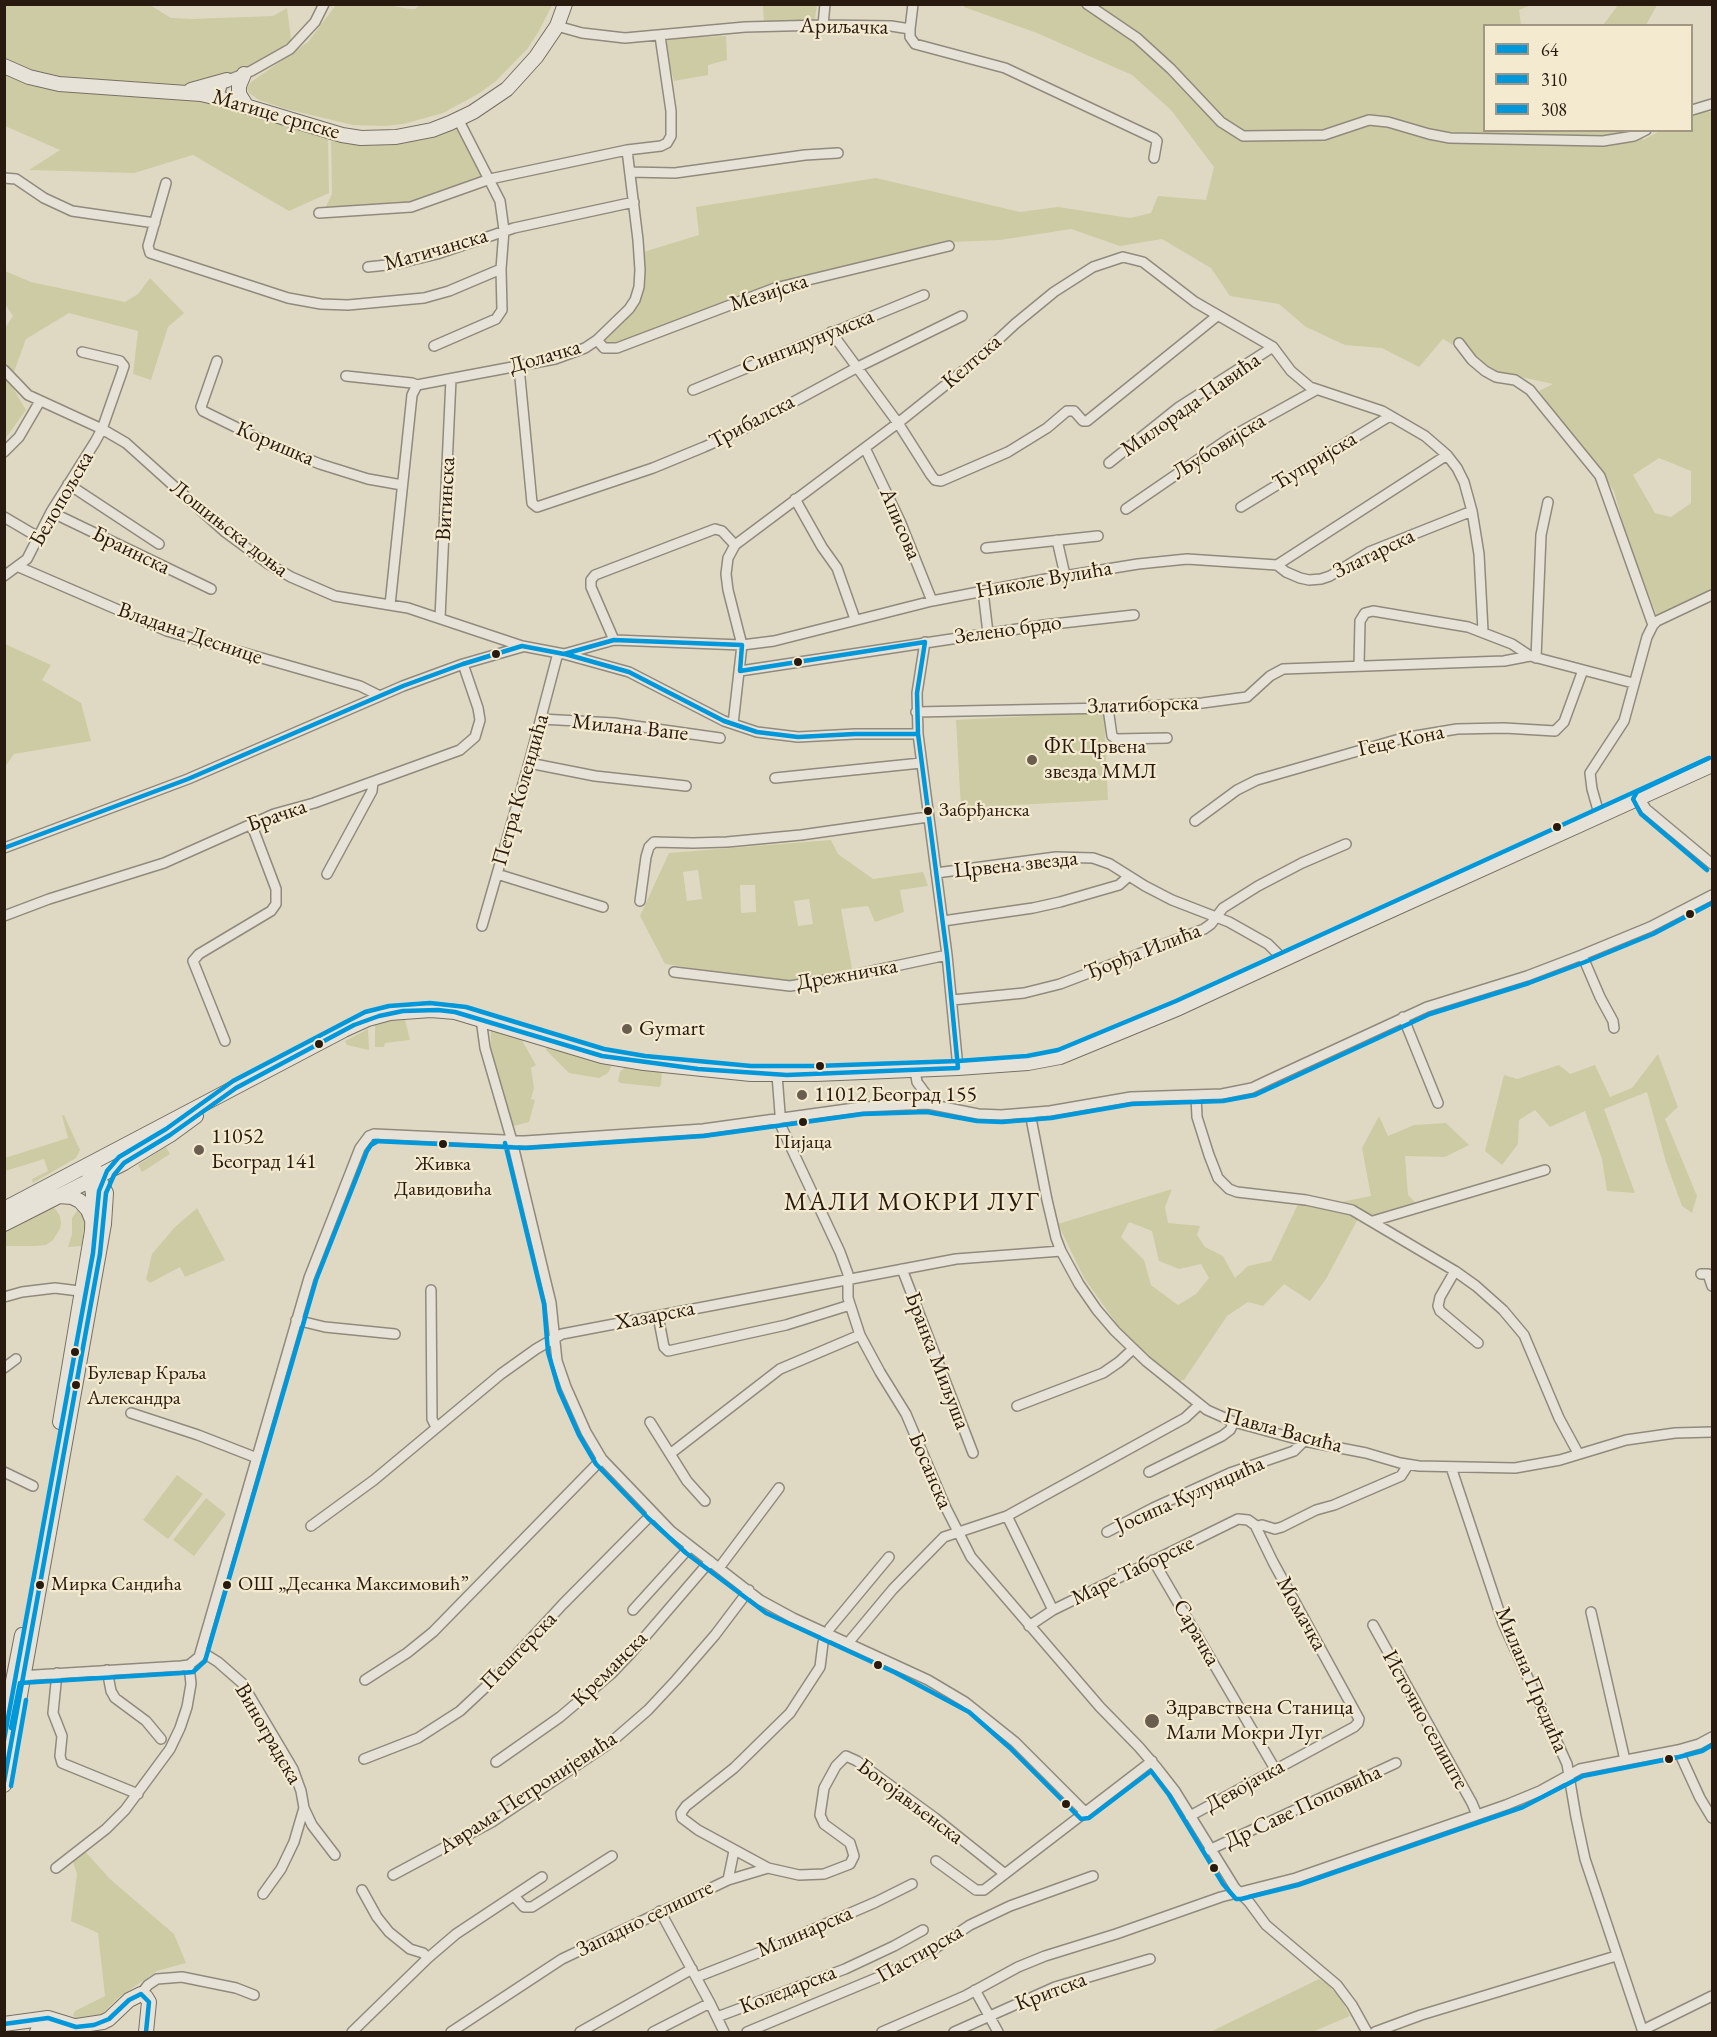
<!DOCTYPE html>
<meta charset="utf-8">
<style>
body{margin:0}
#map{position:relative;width:1717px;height:2037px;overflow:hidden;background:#dfd9c3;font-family:"EB Garamond",serif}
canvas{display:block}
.frame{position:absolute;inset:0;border:6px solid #291a0f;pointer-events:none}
.legend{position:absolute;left:1483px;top:24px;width:210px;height:108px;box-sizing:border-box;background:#f3ead0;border:2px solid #a29783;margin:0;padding:8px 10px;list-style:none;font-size:18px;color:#291a0f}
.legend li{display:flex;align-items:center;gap:12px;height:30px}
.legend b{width:30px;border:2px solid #a29783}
</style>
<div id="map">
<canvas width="1717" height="2037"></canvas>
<div class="frame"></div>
<ul class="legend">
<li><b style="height:8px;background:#0098da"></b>64</li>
<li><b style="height:8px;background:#0098da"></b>310</li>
<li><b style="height:8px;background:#0098da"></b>308</li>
</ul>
</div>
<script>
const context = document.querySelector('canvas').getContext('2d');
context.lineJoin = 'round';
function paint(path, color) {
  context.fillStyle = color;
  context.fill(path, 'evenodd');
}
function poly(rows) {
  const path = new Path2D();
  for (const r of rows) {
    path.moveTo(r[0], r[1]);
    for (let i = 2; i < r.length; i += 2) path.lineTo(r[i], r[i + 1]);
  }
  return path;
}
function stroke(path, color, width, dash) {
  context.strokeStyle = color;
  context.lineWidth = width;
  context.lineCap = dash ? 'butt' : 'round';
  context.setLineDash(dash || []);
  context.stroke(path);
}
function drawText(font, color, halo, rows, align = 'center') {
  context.font = font + ' "EB Garamond",serif';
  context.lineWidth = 4.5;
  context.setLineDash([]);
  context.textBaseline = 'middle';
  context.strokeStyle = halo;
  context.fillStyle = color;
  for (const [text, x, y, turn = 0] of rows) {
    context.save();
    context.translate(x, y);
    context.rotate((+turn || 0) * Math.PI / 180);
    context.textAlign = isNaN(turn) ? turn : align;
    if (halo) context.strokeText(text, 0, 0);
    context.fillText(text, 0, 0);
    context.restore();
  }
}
paint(poly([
 [422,4,431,6,433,4,552,5,539,31,528,48,496,81,478,94,443,113,425,118,403,124,385,126,353,125,286,109,259,100,249,93,247,88,251,82,308,42,336,5,388,5,409,9,415,9],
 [1619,4,1657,4,1657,5,1646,25,1603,25],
 [4,5,150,5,171,18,192,19,273,16,287,8,292,46,246,72,184,90,61,81,5,62],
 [763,5,817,5,814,24,764,24],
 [965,5,1531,5,1519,10,1521,25,1484,26,1484,130,1642,131,1643,140,1660,131,1692,130,1692,114,1702,111,1712,112,1712,589,1657,616,1627,539,1614,491,1600,470,1539,391,1553,384,1498,372,1443,339,1419,367,1382,348,1345,345,1306,327,1279,304,1230,296,1211,268,1162,239,1120,246,1071,229,1000,240,952,242,798,282,609,349,597,340,632,304,640,253,699,235,696,207,876,178,1020,212,1058,207,1130,218,1151,213,1158,196,1206,200,1214,167,1171,110,1132,75,1037,33,964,7],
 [1659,458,1691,471,1691,503,1671,517,1655,513,1633,475],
 [726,36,727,60,708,65,708,75,674,81,662,39],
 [4,70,199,97,328,136,329,193,289,211,193,155,134,173,29,170,60,150,5,126],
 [460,124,491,183,413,211,321,217,332,194,331,137],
 [5,271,31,282,125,302,138,294,150,278,184,313,168,327,151,380,133,374,138,331,69,313,26,339,10,383,26,410,5,439,5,328,13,316,5,304],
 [5,644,51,665,42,680,81,703,91,741,14,754,5,767],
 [1104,712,1108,800,961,808,956,720],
 [831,840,838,854,873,879,923,872,928,886,900,890,904,912,875,922,868,906,841,909,852,969,786,982,665,964,640,916,669,853],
 [698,870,702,899,687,901,683,872],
 [740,885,755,885,756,912,741,913],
 [809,899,813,924,798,926,794,901],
 [405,1020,410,1040,385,1043,384,1047,375,1047,375,1025,390,1021],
 [368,1029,369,1050,347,1045,345,1041],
 [491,1030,520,1037,536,1065,531,1068,534,1088,531,1099,535,1100,529,1122,514,1126,511,1122,491,1047],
 [547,1046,610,1063,611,1067,608,1073,599,1078,569,1073,546,1050],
 [1658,1054,1678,1107,1665,1119,1697,1196,1692,1213,1682,1206,1666,1162,1647,1092,1604,1109,1635,1193,1607,1191,1602,1159,1585,1111,1550,1127,1535,1110,1519,1120,1518,1144,1502,1165,1485,1151,1504,1075,1517,1079,1559,1065,1570,1074,1595,1065,1610,1097,1632,1088],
 [625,1067,660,1070,662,1072,661,1085,659,1087,620,1083,618,1081,620,1072],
 [64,1115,80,1150,76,1158,33,1183,32,1179,48,1171,44,1159,5,1171,5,1158,68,1138,62,1116],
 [1379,1116,1388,1136,1414,1125,1446,1123,1469,1145,1445,1157,1405,1156,1408,1195,1420,1207,1373,1221,1360,1215,1326,1279,1310,1301,1284,1284,1263,1306,1248,1302,1227,1316,1184,1380,1176,1381,1122,1331,1084,1278,1058,1224,1172,1189,1165,1207,1168,1223,1200,1226,1197,1235,1205,1247,1223,1256,1235,1278,1248,1266,1271,1261,1300,1200,1331,1204,1371,1196,1362,1148],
 [1129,1222,1152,1231,1159,1261,1179,1269,1201,1264,1209,1278,1196,1294,1178,1305,1151,1285,1144,1260,1121,1237],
 [166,1147,170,1154,142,1172,138,1165],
 [54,1207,60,1216,61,1223,60,1229,53,1240,46,1245,35,1246,5,1246,5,1233],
 [79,1208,85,1217,82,1246,68,1247,72,1234,72,1218],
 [197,1208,225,1260,185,1277,180,1267,150,1283,146,1279,152,1254,174,1228],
 [177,1475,203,1494,168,1539,143,1520],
 [206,1498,226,1514,194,1556,173,1540],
 [82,1848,110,1879,174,1934,186,1963,157,1971,118,1998,100,2016,76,2020,73,2015,75,2011,105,1996,98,1933,71,1921,77,1874,71,1856],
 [1319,1979,1326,1983,1341,1999,1350,2016,1312,2032,1210,2032]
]), '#cdcba3');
const street = poly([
 [913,4,910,29,910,37,915,44,1005,68,1154,138,1157,141,1154,158],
 [1087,4,1137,38,1171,69,1221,122,1243,136,1324,135,1369,120,1388,122,1429,134,1450,138,1603,141,1634,136,1646,130],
 [823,25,825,4],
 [557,26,582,33,625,38,745,27,823,25,891,26,910,29],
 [222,99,220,92,223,82,251,71,290,49,315,22,324,4],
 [1692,110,1712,104],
 [630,172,675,173,805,155,838,153],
 [4,178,16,179,44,198,72,211,155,223],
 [166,183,148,246,150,253,288,298,321,304,348,305,424,298,449,291,501,269],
 [319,213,411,207,490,179,627,150,661,146,667,143,671,136,671,111,660,36],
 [368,267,396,264,437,254,514,228,634,202],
 [831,332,898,423,931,475,935,480,941,481,1008,452,1047,428,1067,411,1074,411,1083,421,1087,421,1217,316],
 [597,340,604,348,617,348,775,288,949,246],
 [1459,343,1472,360,1485,371,1496,377,1515,380,1530,390,1600,476,1653,625,1647,637,1624,721,1590,773,1592,789,1600,817],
 [434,346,496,319,502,310,501,269,504,230,500,201,458,119],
 [217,361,201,407,203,411,268,443,320,464,368,479,402,485],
 [519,367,532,503,537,507,653,468,704,447,738,432,856,368,962,316],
 [4,370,28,395,102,429,126,443,225,532,267,563,291,577,335,596,408,608,522,646,564,654,614,640,742,645,774,641,932,601,1046,579,1138,564,1187,559,1277,565,1447,455],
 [346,376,412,383,417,385,555,359,585,348,597,340,629,309,635,300,639,287,640,270,638,240,627,150],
 [693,390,924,295],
 [865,448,900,521,932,601],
 [4,452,19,437,40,401],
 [1109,463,1179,407,1273,347],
 [68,484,159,544],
 [795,499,822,547,837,568,855,619],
 [1241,507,1390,416],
 [1126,509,1231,437,1316,390],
 [51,512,211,589],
 [4,517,38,537],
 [1057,540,1065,575],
 [986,548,1098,536],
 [1277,565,1286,572,1300,578,1309,580,1321,579,1330,576,1369,552,1472,511],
 [19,567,167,631,360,686,380,696],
 [4,576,27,559,51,512,95,442,102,429,121,375,124,366,120,361,82,352],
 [983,591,988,633],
 [390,605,412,395,417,385],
 [440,618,451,379],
 [1653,625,1657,621,1712,595],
 [614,640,591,587,591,580,595,575,715,529,722,531,735,545],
 [925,642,917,693,918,734,947,955,958,1068],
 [564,654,629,672,724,721,757,732,798,737,855,734,918,734],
 [1536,658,1541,535,1548,502],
 [1359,666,1360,621,1365,613,1373,611,1468,627,1512,644,1530,656,1633,683],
 [740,671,1044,625,1134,615],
 [1108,708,1112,736,1116,739,1167,738],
 [916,712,1108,708,1202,703,1247,697,1270,676,1283,669,1504,661,1530,656],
 [541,719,614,723,720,738],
 [733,724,742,645,728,590,726,574,728,558,735,545,898,423,973,363,1015,324,1054,292,1093,267,1123,257,1143,262,1195,302,1273,347,1291,371,1310,387,1382,411,1425,436,1447,455,1457,468,1464,482,1472,511,1479,554,1483,631],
 [529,763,595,776,686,786],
 [775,778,921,763],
 [1640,799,1646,809,1712,864],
 [1195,821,1237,790,1257,780,1403,738,1457,729,1504,728,1555,731,1564,722,1583,670],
 [4,848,188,779,403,686,463,664,522,647],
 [936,873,1056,857,1093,858,1110,864,1145,886,1172,900,1229,922,1268,944,1284,960],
 [327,874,372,791,373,782],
 [497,874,603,907],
 [640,901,646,857,649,847,654,842,693,843,727,842,801,835,928,817],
 [4,916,49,899,164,863,274,814,314,803,460,750,475,737,480,720,478,708,463,664],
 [943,921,1033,908,1060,902,1119,885,1129,876],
 [482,926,529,763,558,653],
 [1582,955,1600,997,1613,1021,1614,1028],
 [674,972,790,986,839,978,947,955],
 [952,1000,1024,993,1060,984,1204,929,1211,924,1223,908,1258,886,1302,863,1346,844],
 [1403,1017,1438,1103],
 [481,1019,485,1048,512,1141,551,1303,557,1361,566,1387,586,1432,602,1459,671,1531,760,1600,793,1618,928,1680,965,1702,1015,1742,1085,1812],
 [225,1041,193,961,199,954,271,911,276,904,276,889,251,823],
 [915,1070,917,1082,925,1093,928,1104],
 [777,1075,781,1126,840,1252,848,1274,848,1298,860,1335,880,1372,906,1414,946,1508,971,1557,1100,1707,1139,1747,1157,1768,1175,1791,1235,1888,1249,1902,1266,1925,1337,1985,1352,2005,1367,2032],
 [1196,1096,1197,1117,1209,1155,1218,1178,1229,1189,1237,1192,1306,1200,1352,1210,1455,1271,1476,1286,1503,1310,1524,1335,1559,1418,1578,1453],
 [1030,1113,1047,1200,1056,1238,1061,1251,1079,1284,1097,1310,1115,1331,1146,1361,1207,1410,1234,1422,1304,1441,1366,1453,1400,1463,1419,1466,1515,1468,1560,1460,1626,1440,1675,1433,1712,1432],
 [1373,1221,1545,1170],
 [902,1269,973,1453],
 [1455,1271,1440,1297,1438,1306,1440,1311,1478,1343],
 [1701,1274,1708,1274,1712,1286],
 [431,1290,432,1419,436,1427],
 [4,1297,22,1292,55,1288,87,1292],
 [658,1316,664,1347,668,1351,786,1325,850,1305],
 [296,1320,325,1327,395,1334],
 [4,1368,16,1359],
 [1017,1406,1103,1373,1119,1362,1133,1349],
 [131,1413,198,1435,257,1458],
 [650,1422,687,1481,705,1501],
 [670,1454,780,1369,860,1335],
 [1451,1467,1503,1623,1567,1764,1576,1817,1585,1859,1643,2032],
 [4,1472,33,1486],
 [1149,1472,1222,1436,1230,1430,1234,1422],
 [1007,1516,1053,1610],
 [311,1526,374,1480,501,1374,536,1349,562,1334,956,1259,1061,1251],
 [1256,1527,1262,1525,1275,1529,1282,1527,1316,1510,1334,1505,1401,1476,1408,1465],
 [1107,1532,1153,1508,1230,1473,1294,1451,1304,1441],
 [1153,1560,1275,1769],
 [719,1568,779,1488],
 [633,1610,690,1547],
 [1591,1612,1625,1760],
 [1373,1625,1472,1803,1477,1815],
 [1029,1626,1053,1610,1238,1519,1248,1520,1255,1525,1273,1562,1359,1719,1358,1723,1354,1727,1190,1816],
 [848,1643,893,1589,944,1537,1007,1516,1185,1418,1199,1405],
 [202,1652,218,1662,242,1683,293,1769,301,1791,304,1808,294,1842,281,1869,263,1894],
 [107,1670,111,1691,115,1698,146,1721,161,1739],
 [57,1673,53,1713,62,1736,60,1756,62,1763,138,1794],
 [19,1676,181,1666,189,1665,199,1657,309,1278,360,1148,369,1136,374,1134,525,1141,703,1129,862,1107,928,1104,978,1114,1001,1115,1050,1111,1131,1097,1222,1094,1252,1088,1271,1079,1427,1007,1527,976,1582,955,1650,927,1712,895],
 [365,1680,407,1653,433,1632,602,1459],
 [1678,1750,1700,1798,1712,1818],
 [364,1759,418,1738,460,1711,491,1682,563,1604,653,1513],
 [496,1762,560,1717,611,1674,631,1653,710,1561],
 [304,1808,312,1825,335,1855],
 [1209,1850,1396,1763],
 [936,1861,976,1890,984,1890,1152,1761],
 [56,1868,106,1829,125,1810,170,1749,180,1728,187,1707,191,1684,189,1665],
 [768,1868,698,1830,682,1818,681,1813,686,1806,734,1768,790,1713,820,1667,823,1643,830,1628,889,1557],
 [393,1875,492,1822,610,1743,648,1710,676,1680,715,1635,749,1590],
 [728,1880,734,1851],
 [362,1890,377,1917,389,1932,410,1949,423,1953,428,1958],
 [514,1896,524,1907,532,1907,612,1856],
 [660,1911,710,2003,724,2032],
 [697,1977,763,1951,876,1902,912,1884],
 [975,1990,998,2032],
 [141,1994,148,1985,157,1979,182,1977,236,1988,254,1995],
 [717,2017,845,1969,894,1946,923,1930],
 [1643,2030,1712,1996],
 [352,2032,428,1958,456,1934,542,1877],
 [451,2032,562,1959,728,1880,768,1868,799,1875,824,1874,850,1864,854,1856,850,1843,824,1824,820,1815,824,1788,836,1766,846,1756,857,1761,935,1818,1005,1874],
 [580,2032,692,1969],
 [653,2032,710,2003],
 [747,2032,891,1972,931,1951,970,1925,1010,1906,1093,1876],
 [882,2032,965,1996,1018,1967,1045,1956,1116,1934,1221,1897,1296,1878,1506,1805,1540,1791,1580,1769,1678,1750,1699,1744,1712,1737],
 [954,2032,1055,1987,1150,1959],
 [1375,2032,1421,2015,1616,1956]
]);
const secondary = poly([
 [4,66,29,77,59,84,201,94,222,99,342,135,361,138,396,137,432,130,450,123,473,112,507,89,536,57,557,26,565,4],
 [244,74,239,86,239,94,247,107],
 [191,90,227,80],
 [58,1196,72,1197,80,1201,88,1210,92,1220],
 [4,1209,344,1030,368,1019,390,1013,431,1010,455,1012,602,1056,644,1063,751,1074,816,1074,958,1068,1028,1063,1060,1057,1179,1008,1350,929,1712,765],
 [4,1224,124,1163,170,1135,196,1116],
 [60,1422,92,1231,93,1194,88,1166],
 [4,1727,22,1635],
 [4,1785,104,1224,106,1193,92,1164],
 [4,2024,48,2018,74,2026],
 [37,2032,103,2022,109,2019,129,2000,141,1994,146,1997,149,2002,146,2032]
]);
stroke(street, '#908a7d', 12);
stroke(secondary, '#767064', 16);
stroke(street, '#e7e2d7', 9);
stroke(secondary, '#e7e2d7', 14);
stroke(poly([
 [522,646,564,654,614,640,742,645,740,671,925,642,917,693,918,734,947,955,958,1068],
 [565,654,629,672,724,721,757,732,798,737,855,734,918,734],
 [4,848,188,779,403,686,463,664,522,646],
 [4,1782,100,1254,106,1193,114,1175,124,1163,170,1135,236,1088,354,1025,379,1016,403,1011,438,1010,455,1012,602,1056,698,1069,787,1075,958,1068],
 [4,2024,48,2018,76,2027,94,2025,109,2019,129,2000,141,1994,149,2002,146,2032]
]), '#0098da', 4.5);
stroke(poly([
 [1707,870,1641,814,1633,799,1637,792,1709,758],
 [374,1141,526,1148,704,1136,863,1114,927,1112,977,1121,1002,1122,1051,1118,1132,1104,1223,1101,1255,1095,1430,1014,1529,983,1585,962,1653,934,1712,903],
 [505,1143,544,1304,548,1352,559,1390,579,1435,596,1464,648,1518,686,1553,766,1613,896,1673,969,1712,1010,1748,1081,1819,1089,1818,1151,1771,1169,1795,1223,1884,1236,1899,1241,1899,1298,1885,1523,1807,1583,1776,1679,1757,1702,1751,1712,1745],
 [11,1728,20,1683,182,1673,193,1672,205,1661,316,1280,367,1151,371,1145,378,1141],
 [11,1786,26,1700]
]), '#0098da', 4.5);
stroke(poly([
 [4,1740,93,1253,99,1191,107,1171,119,1157,166,1129,233,1081,365,1012,389,1006,430,1003,466,1007,604,1049,645,1056,751,1066,816,1066,958,1061,1027,1056,1058,1050,1176,1001,1709,758]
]), '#0098da', 4.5);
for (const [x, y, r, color] of [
 [496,654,5,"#291a0f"],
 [798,662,5,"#291a0f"],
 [1032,760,6,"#695d4e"],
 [928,811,5,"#291a0f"],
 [1557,827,5,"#291a0f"],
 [1690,914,5,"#291a0f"],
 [627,1029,6,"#695d4e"],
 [319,1044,5,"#291a0f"],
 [820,1066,5,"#291a0f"],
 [802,1095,6,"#695d4e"],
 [803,1122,5,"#291a0f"],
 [443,1144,5,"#291a0f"],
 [199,1150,6,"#695d4e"],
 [75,1352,5,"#291a0f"],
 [76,1385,5,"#291a0f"],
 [40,1585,5,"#291a0f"],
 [227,1585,5,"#291a0f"],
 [878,1665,5,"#291a0f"],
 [1152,1721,8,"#695d4e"],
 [1669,1759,5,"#291a0f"],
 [1066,1804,5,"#291a0f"],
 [1214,1868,5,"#291a0f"]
]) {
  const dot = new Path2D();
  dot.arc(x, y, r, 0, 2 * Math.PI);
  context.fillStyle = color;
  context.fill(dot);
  stroke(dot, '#f3ead0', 2);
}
drawText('20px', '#291a0f', '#f3ead0', [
 ["Забрђанска",939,811],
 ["Пијаца",803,1143,"center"],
 ["Живка",443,1165,"center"],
 ["Давидовића",443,1190,"center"],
 ["Булевар Краља",87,1374],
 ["Александра",87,1399],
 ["Мирка Сандића",51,1585],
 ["ОШ „Десанка Максимовић”",238,1585]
], 'left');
drawText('22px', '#291a0f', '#f3ead0', [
 ["Ариљачка",844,27,1],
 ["Матице српске",276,115,16],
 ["Матичанска",436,250,-16],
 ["Мезијска",769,293,-18],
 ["Сингидунумска",808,342,-22],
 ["Долачка",545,357,-16],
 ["Келтска",972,362,-41],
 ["Милорада Павића",1191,405,-35],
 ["Трибалска",752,422,-28],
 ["Коришка",275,444,23],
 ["Љубовијска",1219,447,-32],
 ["Ћупријска",1315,461,-31],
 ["Белопољска",62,499,-60],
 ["Витинска",446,499,-87],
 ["Аписова",900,524,67],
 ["Лошињска доња",229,529,38],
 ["Браинска",131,551,26],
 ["Златарска",1374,554,-26],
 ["Николе Вулића",1044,580,-10],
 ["Зелено брдо",1008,630,-8],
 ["Владана Деснице",190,634,19],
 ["Златиборска",1143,705,-2],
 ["Милана Вапе",630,728,6],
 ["Геце Кона",1401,741,-12],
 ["Петра Колендића",521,790,-74],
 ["Брачка",277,816,-19],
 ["Црвена звезда",1016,865,-6],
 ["Ђорђа Илића",1143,952,-21],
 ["Дрежничка",847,975,-10],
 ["Хазарска",655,1316,-11],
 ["Бранка Миљуша",937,1361,69],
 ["Павла Васића",1283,1431,15],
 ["Босанска",930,1471,67],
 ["Јосипа Кулунџића",1190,1495,-24],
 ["Маре Таборске",1133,1571,-26],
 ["Момачка",1301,1614,61],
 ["Сарачка",1196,1633,60],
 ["Пештерска",519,1651,-46],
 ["Креманска",610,1669,-45],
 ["Милана Предића",1531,1680,67],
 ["Источно селиште",1425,1720,61],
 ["Виноградска",268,1734,60],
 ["Девојачка",1245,1786,-29],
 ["Аврама Петронијевића",528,1793,-33],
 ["Богојављенска",910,1802,37],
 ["Др Саве Поповића",1303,1807,-25],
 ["Западно селиште",645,1919,-26],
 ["Млинарска",805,1932,-23],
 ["Пастирска",920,1954,-30],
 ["Коледарска",788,1990,-21],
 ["Критска",1051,1992,-21]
]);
drawText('22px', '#291a0f', '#f3ead0', [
 ["ФК Црвена",1044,747],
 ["звезда ММЛ",1044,772],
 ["Gymart",639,1029],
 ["11012 Београд 155",814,1095],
 ["11052",211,1137],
 ["Београд 141",211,1162],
 ["Здравствена Станица",1166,1708],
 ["Мали Мокри Луг",1166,1733]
], 'left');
context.letterSpacing = '1.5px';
drawText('26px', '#291a0f', '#f3ead0', [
 ["МАЛИ МОКРИ ЛУГ",912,1203]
]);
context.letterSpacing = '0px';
</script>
